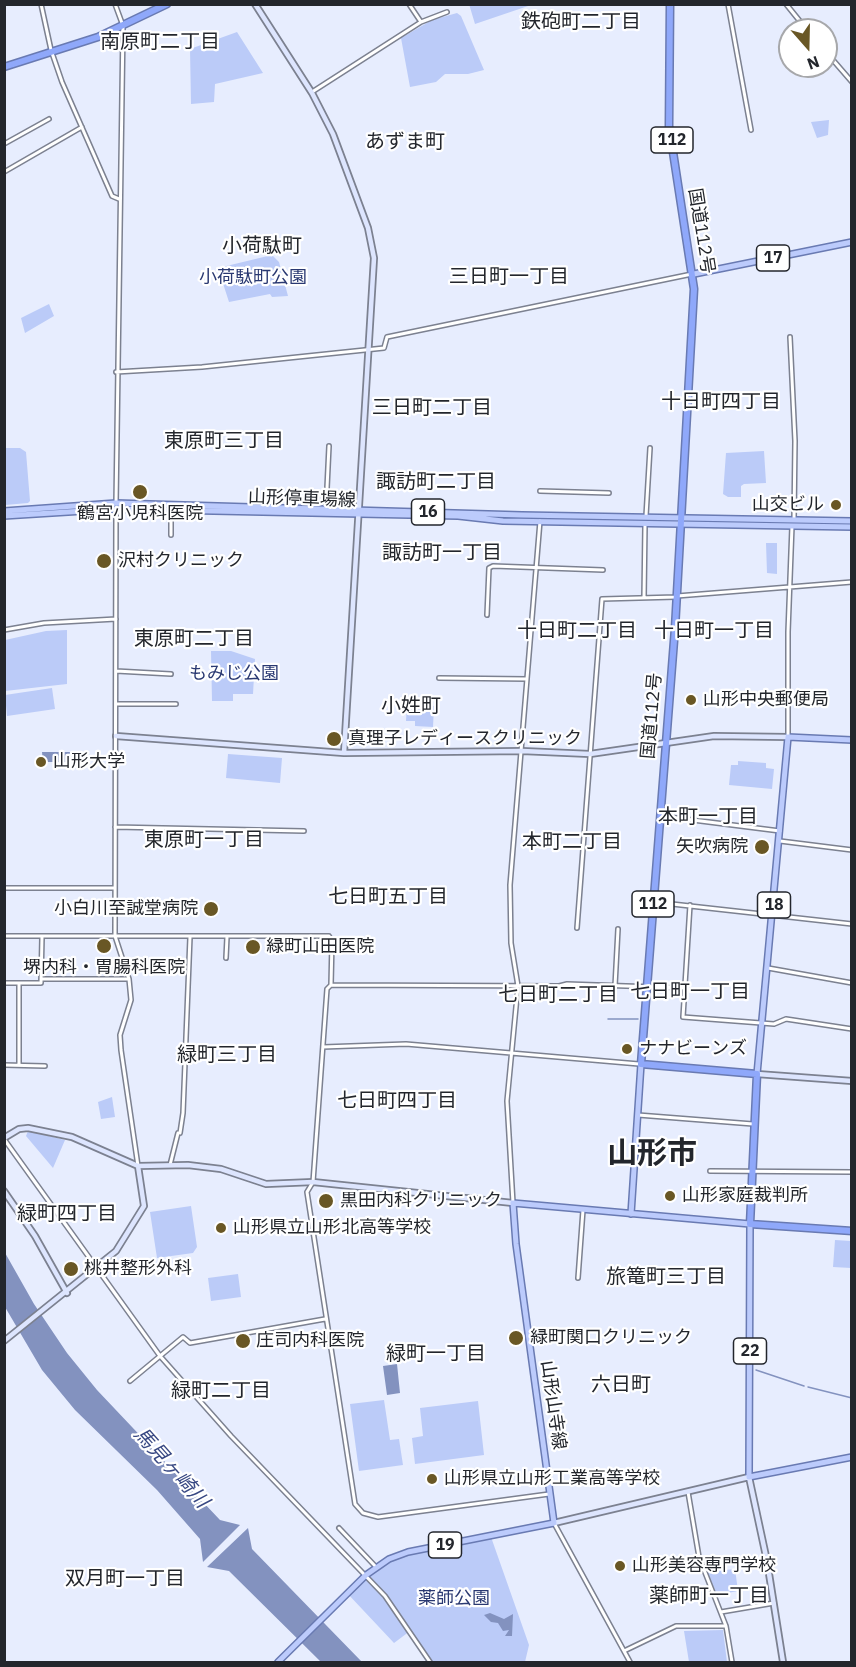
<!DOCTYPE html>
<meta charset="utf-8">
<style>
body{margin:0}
#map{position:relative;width:856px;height:1667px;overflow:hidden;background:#e7edfe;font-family:"IBM Plex Sans",sans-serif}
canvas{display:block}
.frame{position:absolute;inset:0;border:6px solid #23262c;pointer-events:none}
.north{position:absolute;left:778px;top:18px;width:60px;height:60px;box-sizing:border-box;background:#fff;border:2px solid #a7a8ab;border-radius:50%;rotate:160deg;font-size:16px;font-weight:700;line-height:24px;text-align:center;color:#23262c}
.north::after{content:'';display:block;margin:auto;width:21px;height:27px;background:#695725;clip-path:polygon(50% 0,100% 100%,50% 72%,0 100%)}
</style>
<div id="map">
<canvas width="856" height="1667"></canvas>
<div class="frame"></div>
<div class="north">N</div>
</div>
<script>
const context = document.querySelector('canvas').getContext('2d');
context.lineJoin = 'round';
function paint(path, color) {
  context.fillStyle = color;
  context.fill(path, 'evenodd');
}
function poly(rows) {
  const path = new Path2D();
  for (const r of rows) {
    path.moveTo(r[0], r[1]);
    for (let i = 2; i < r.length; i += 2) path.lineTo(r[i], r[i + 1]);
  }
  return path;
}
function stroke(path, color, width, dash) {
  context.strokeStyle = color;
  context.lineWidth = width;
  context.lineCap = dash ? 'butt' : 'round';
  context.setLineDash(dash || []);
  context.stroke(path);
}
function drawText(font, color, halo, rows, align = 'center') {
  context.font = font + ' "IBM Plex Sans","Noto Sans JP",sans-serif';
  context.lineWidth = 4.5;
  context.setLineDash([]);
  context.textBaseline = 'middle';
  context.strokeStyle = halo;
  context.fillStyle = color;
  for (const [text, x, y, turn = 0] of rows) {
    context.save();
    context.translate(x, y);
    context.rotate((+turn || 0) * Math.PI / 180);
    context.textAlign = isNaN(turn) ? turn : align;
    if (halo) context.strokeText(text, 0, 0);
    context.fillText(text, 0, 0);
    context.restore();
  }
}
paint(poly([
 [469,4,531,4,531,5,475,24],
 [457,13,461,16,484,70,468,74,445,74,436,82,410,87,401,38,432,20],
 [237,32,263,73,215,84,214,102,191,104,190,49],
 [829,120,828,135,817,138,811,122],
 [272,255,279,262,288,296,272,297,270,294,229,302,218,268],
 [49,304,54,316,25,333,21,318],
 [5,448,20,448,26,452,30,501,28,503,5,505],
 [764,451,766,483,744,484,741,486,741,497,728,497,723,494,726,453],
 [766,543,777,543,777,574,767,573],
 [67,630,67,684,5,691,5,640,46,631],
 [211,651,231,651,255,659,253,694,233,694,233,701,212,701],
 [52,688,55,709,7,716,5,695],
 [407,704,434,706,433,727,415,726,415,721,406,721],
 [228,754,282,758,280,783,226,778],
 [738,761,766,763,766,768,774,769,772,789,729,785,731,765,738,765],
 [112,1097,115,1117,101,1119,98,1102],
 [28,1131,65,1140,53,1168,26,1136],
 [191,1206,197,1247,193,1253,157,1258,150,1212],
 [835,1240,851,1241,851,1268,833,1267],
 [238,1274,241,1297,211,1301,208,1278],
 [384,1400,390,1440,399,1439,403,1465,359,1471,350,1404],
 [478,1401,484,1455,415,1464,412,1438,423,1436,420,1408],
 [491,1537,529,1645,525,1662,433,1662,410,1631,394,1643,347,1593,389,1559],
 [735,1569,738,1591,717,1595,707,1572],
 [723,1630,727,1662,689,1662,684,1631]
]), '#bbcbf8');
paint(poly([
 [42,752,71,752,71,762,43,762],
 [4,1251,34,1304,67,1353,97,1390,220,1520,240,1525,203,1562,200,1539,157,1490,75,1410,42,1370,5,1307],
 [397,1364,400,1393,387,1395,383,1366],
 [248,1528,252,1549,362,1662,321,1662,229,1571,207,1567],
 [490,1613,504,1619,513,1614,512,1636,505,1636,509,1630,503,1631,498,1623,491,1622,484,1615]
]), '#8392bf');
stroke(poly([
 [608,1019,638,1019],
 [756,1370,804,1386],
 [808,1387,852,1398]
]), '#8392bf', 1.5);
const street = poly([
 [41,4,51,50,62,82,112,196,119,199],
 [115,4,122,23],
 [409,4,421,22],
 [728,4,751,130],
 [786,4,807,30],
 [826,52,852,82],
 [312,92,421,22,447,12],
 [4,144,49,119],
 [4,172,82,127],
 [790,337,795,441,794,520],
 [116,372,202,367,384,348,387,337,692,274],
 [540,491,609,493],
 [116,503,123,27],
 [326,509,329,446],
 [116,510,115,936,129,979,131,1000,120,1035,121,1050,138,1166],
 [646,516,650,448],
 [171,535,171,511],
 [677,596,852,582],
 [644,598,645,525],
 [487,615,489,568,493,566,603,570],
 [4,630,44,623,116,619],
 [116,671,171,674],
 [439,678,527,679],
 [116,704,176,704],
 [788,737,788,632,792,526],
 [661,816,780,831],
 [115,827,304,831],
 [780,841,852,850],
 [4,888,115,888],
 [654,902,852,924],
 [690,905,683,1017,774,1024,786,1019,852,1029],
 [577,928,602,599,676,597],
 [4,936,329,936,332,941,331,985,559,986,567,984,685,988],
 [226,958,227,937],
 [768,968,852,983],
 [41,979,129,979],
 [4,983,41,983,42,937],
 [331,985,327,989,313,1182,307,1192,355,1504,363,1513,378,1517,549,1494],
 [615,986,618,929],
 [323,1047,406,1044,639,1064],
 [4,1065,45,1066],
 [19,1065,19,983],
 [638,1115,753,1124],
 [180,1133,183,1113,190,937],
 [4,1139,160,1356,231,1436,385,1596,430,1662],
 [170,1165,178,1133],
 [710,1171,852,1172],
 [513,1203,507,1101,518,986,511,943,510,885,540,521],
 [578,1278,583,1210],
 [130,1381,183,1337,190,1343,325,1319],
 [688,1492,699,1557,726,1626,732,1662],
 [554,1523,630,1662],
 [339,1528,376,1567],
 [721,1612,774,1603],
 [624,1651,676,1626,726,1626]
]);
const secondary = poly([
 [255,4,312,93,333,134,368,228,374,258,344,753],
 [116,736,344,753,522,751,590,754,714,736,788,737],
 [757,1074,852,1081],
 [4,1138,19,1129,28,1128,72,1137,138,1166,188,1165,221,1169,266,1184,313,1182,513,1203],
 [4,1191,35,1236,67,1293],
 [4,1341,116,1251,144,1206,138,1166],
 [554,1523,749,1477,767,1561,783,1662]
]);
const primary = poly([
 [694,274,852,242],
 [4,511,116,503,522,515,852,521],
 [4,516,116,509,458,516,503,521,852,527],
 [757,1074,788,737,852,740],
 [631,1214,641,1064],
 [278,1662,366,1575,389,1559,408,1552,554,1523,516,1244,513,1203,750,1224,749,1477,852,1457]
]);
const highway = poly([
 [670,4,669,126,694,289,675,628,641,1064,757,1074,750,1224,852,1231],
 [4,67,98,37,167,4]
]);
stroke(street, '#7c8190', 6);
stroke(secondary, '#7c8190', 8);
stroke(primary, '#697ab2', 8);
stroke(highway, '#697ab2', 9);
stroke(street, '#fff', 3);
stroke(secondary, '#dde5fe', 4.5);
stroke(primary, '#bccbfc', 5);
stroke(highway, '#8fa8fa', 6);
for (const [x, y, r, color] of [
 [140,492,8,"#695725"],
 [836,505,6,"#695725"],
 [104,561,8,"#695725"],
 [691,700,6,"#695725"],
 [334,739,8,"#695725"],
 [41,762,6,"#695725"],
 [762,847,8,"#695725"],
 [211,909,8,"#695725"],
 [104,946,8,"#695725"],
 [253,947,8,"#695725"],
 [627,1049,6,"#695725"],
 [670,1196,6,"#695725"],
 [326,1201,8,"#695725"],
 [221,1228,6,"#695725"],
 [71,1269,8,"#695725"],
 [516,1338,8,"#695725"],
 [243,1341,8,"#695725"],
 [432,1479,6,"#695725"],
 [620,1566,6,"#695725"]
]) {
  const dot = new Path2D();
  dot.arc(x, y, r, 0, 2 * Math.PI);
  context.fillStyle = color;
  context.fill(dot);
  stroke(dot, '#fff', 2);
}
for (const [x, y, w] of [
 [672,140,42],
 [773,258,33],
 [428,512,33],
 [653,904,42],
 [774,905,33],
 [750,1351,33],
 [445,1545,33]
]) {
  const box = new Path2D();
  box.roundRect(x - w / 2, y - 13, w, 26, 4.5);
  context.fillStyle = '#fff';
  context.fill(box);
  stroke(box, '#23262c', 1.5);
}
drawText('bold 16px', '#23262c', null, [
 ["112",672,140],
 ["17",773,258],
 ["16",428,512],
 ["112",653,904],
 ["18",774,905],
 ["22",750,1351],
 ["19",445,1545]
]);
drawText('18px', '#23262c', '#fff', [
 ["国道112号",701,231,81],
 ["山形停車場線",302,499,2],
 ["国道112号",652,716,-85],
 ["山形山寺線",553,1405,82]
]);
drawText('18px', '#2a3972', '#fff', [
 ["小荷駄町公園",253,278],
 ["もみじ公園",234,674],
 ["薬師公園",454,1599]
]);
drawText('18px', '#23262c', '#fff', [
 ["山交ビル",824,505,"right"],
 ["鶴宮小児科医院",140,514,"center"],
 ["沢村クリニック",118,561],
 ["山形中央郵便局",703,700],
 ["真理子レディースクリニック",348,739],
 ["山形大学",53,762],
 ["矢吹病院",748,847,"right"],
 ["小白川至誠堂病院",198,909,"right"],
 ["緑町山田医院",266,947],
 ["堺内科・胃腸科医院",104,968,"center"],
 ["ナナビーンズ",639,1049],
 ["山形家庭裁判所",682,1196],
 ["黒田内科クリニック",340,1201],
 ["山形県立山形北高等学校",233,1228],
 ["桃井整形外科",84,1269],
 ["緑町関口クリニック",530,1338],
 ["庄司内科医院",256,1341],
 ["山形県立山形工業高等学校",444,1479],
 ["山形美容専門学校",632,1566]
], 'left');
drawText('20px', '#23262c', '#fff', [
 ["鉄砲町二丁目",581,22],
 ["南原町二丁目",160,42],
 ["あずま町",405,142],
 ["小荷駄町",262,246],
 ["三日町一丁目",509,277],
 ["十日町四丁目",721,402],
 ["三日町二丁目",432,408],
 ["東原町三丁目",224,441],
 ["諏訪町二丁目",436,482],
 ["諏訪町一丁目",442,553],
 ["十日町二丁目",577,631],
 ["十日町一丁目",714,631],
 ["東原町二丁目",194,639],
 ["小姓町",411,706],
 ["本町一丁目",708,817],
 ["東原町一丁目",204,840],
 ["本町二丁目",572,842],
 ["七日町五丁目",388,897],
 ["七日町一丁目",690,992],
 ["七日町二丁目",558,995],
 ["緑町三丁目",227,1055],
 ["七日町四丁目",397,1101],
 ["緑町四丁目",67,1214],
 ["旅篭町三丁目",666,1277],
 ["緑町一丁目",436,1354],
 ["六日町",621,1385],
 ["緑町二丁目",221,1391],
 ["双月町一丁目",125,1579],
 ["薬師町一丁目",709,1596]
]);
drawText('italic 20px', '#384883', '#fff', [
 ["馬見ヶ崎川",171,1468,48]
]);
drawText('bold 30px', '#23262c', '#fff', [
 ["山形市",652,1154]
]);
</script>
